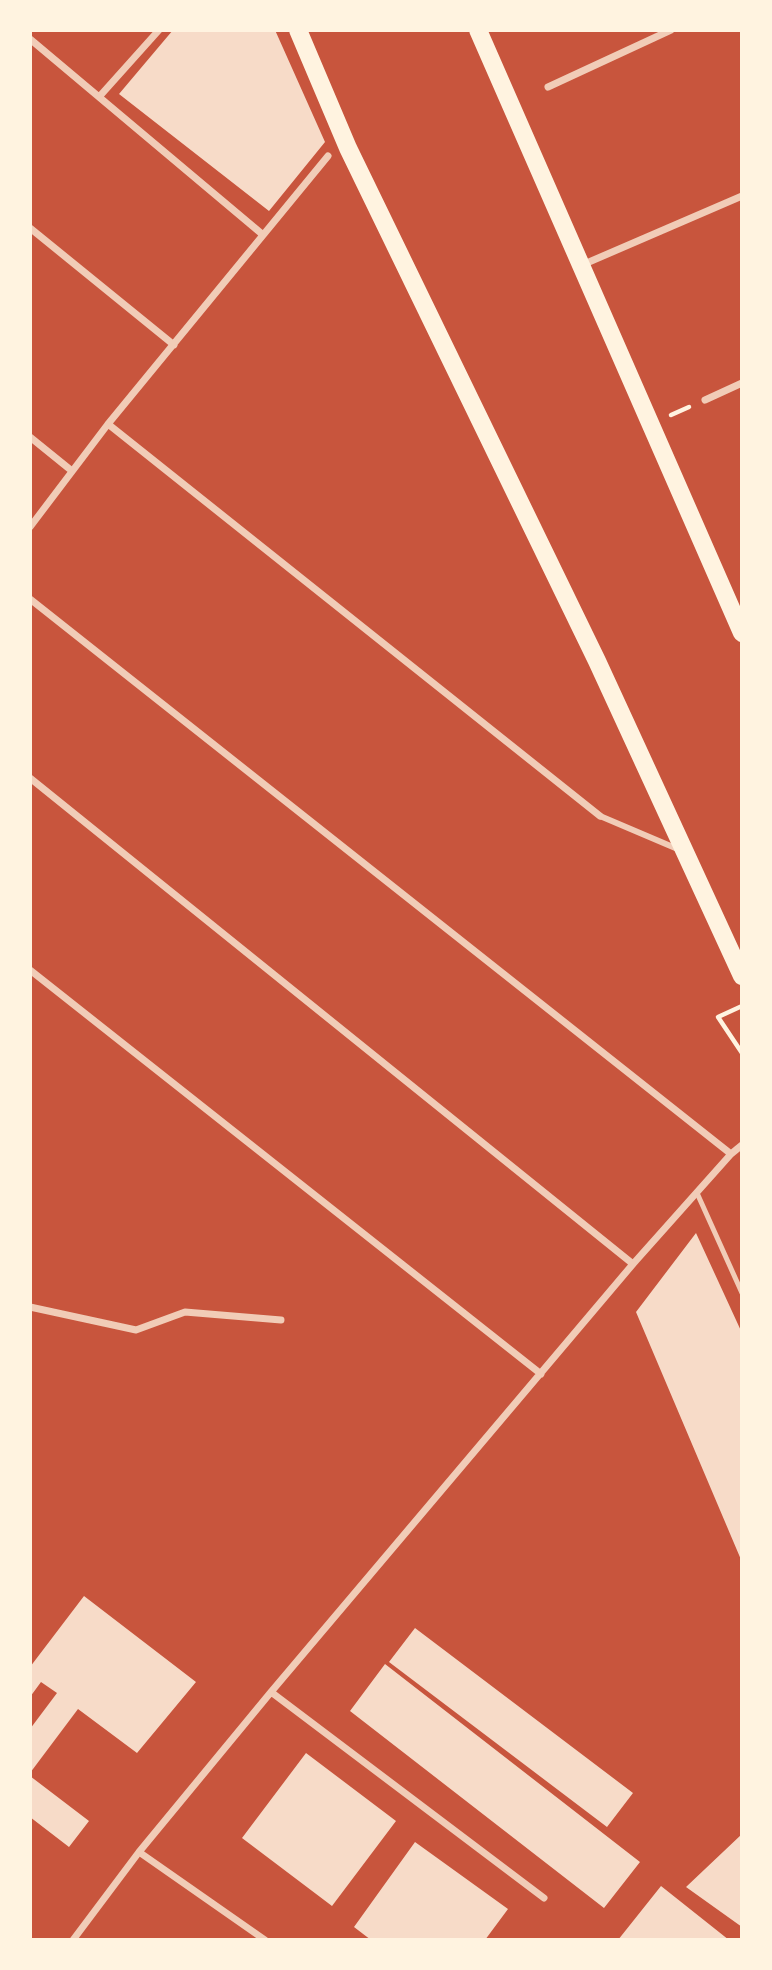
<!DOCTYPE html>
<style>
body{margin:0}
#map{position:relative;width:772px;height:1970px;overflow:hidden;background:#c8553d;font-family:Arial,sans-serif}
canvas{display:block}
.frame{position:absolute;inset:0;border:32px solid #fff3e0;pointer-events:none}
</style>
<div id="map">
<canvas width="772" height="1970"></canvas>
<div class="frame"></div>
</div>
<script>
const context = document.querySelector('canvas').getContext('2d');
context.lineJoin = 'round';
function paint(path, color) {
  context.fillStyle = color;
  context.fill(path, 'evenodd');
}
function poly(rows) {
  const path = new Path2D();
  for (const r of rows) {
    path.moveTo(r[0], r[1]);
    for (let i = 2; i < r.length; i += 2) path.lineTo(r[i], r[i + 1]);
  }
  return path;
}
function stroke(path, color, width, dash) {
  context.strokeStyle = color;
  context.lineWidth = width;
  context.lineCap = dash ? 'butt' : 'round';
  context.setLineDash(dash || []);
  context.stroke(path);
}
paint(poly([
 [173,30,275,30,325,142,269,211,119,94],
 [696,1233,742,1333,742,1562,636,1312],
 [84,1596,196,1682,137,1753,78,1709,30,1773,30,1729,57,1693,41,1682,30,1697,30,1667],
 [415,1628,633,1793,607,1827,389,1662],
 [385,1664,640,1862,604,1908,350,1711],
 [306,1753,396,1821,332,1906,242,1838],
 [30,1776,89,1821,69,1847,30,1817],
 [742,1834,742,1927,686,1887],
 [415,1842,508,1909,485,1940,371,1940,354,1927],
 [661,1886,729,1940,618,1940]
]), '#f7dbc8');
stroke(poly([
 [671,415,689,407],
 [742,1006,718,1017,742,1053]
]), '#fff3e0', 4.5);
stroke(poly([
 [697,1193,742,1293]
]), '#f1ccb7', 5);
stroke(poly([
 [600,816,680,850]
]), '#f1ccb7', 6);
stroke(poly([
 [30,39,262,234],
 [548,87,671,30],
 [99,97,159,30],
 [30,228,174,345],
 [582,265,742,196],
 [705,400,742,383],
 [108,424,600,816],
 [30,437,72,471],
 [30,527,108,424,328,156],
 [30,599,731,1154],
 [30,778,633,1264],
 [30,970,541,1374],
 [30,1307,136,1330,185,1312,281,1320],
 [271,1692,544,1898],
 [139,1852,265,1940],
 [73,1940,139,1852,271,1692,633,1264,731,1154,742,1145]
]), '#f1ccb7', 7);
stroke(poly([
 [298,30,348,148,597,661,742,976],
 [478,30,742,633]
]), '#fff3e0', 18);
</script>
